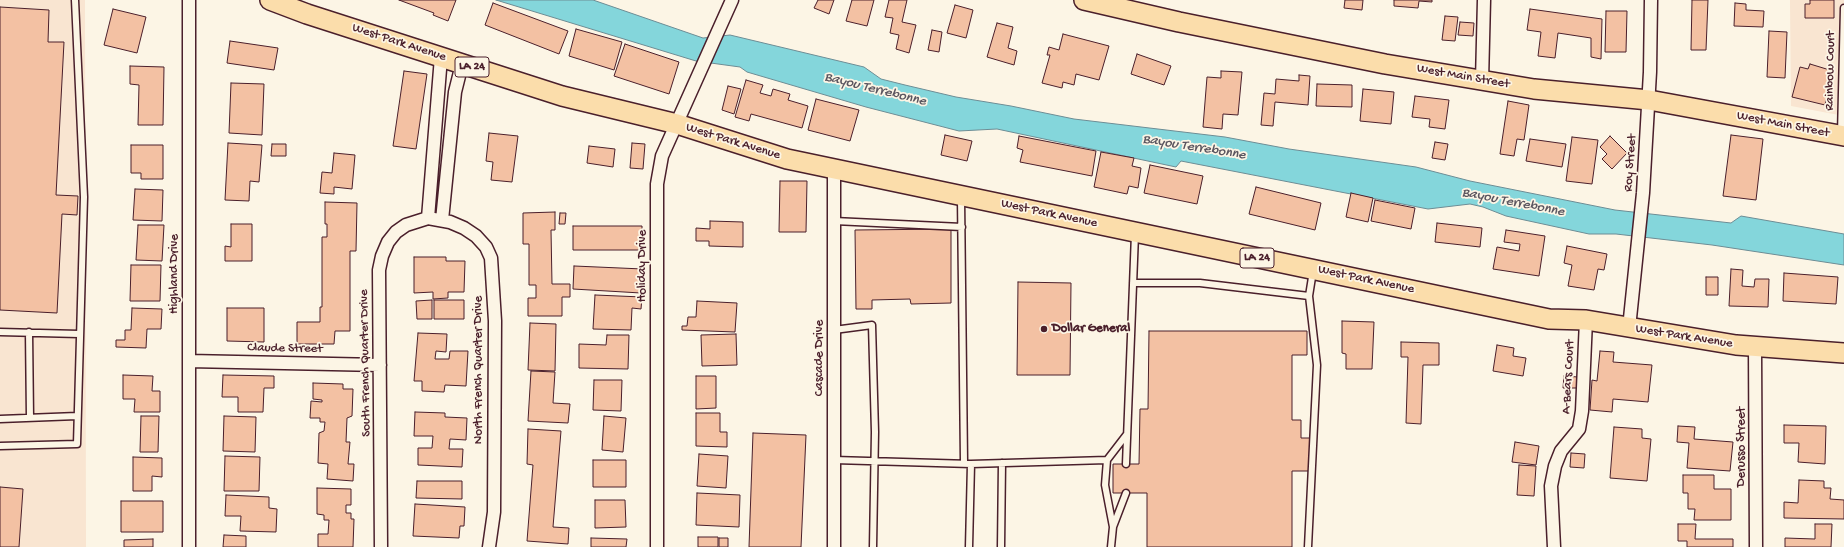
<!DOCTYPE html>
<style>
body{margin:0}
canvas{display:block;background:#fcf5e5}
</style>
<canvas width="1844" height="547"></canvas>
<script>
const context = document.querySelector('canvas').getContext('2d');
context.lineJoin = 'round';
function paint(path, color) {
  context.fillStyle = color;
  context.fill(path, 'evenodd');
}
function poly(rows) {
  const path = new Path2D();
  for (const r of rows) {
    path.moveTo(r[0], r[1]);
    for (let i = 2; i < r.length; i += 2) path.lineTo(r[i], r[i + 1]);
  }
  return path;
}
function stroke(path, color, width, dash) {
  context.strokeStyle = color;
  context.lineWidth = width;
  context.lineCap = dash ? 'butt' : 'round';
  context.setLineDash(dash || []);
  context.stroke(path);
}
function drawText(font, color, halo, rows, align = 'center') {
  context.font = font + ' "Gochi Hand",sans-serif';
  context.lineWidth = 3.5;
  context.setLineDash([]);
  context.textBaseline = 'middle';
  context.strokeStyle = halo;
  context.fillStyle = color;
  for (const [text, x, y, turn = 0] of rows) {
    context.save();
    context.translate(x, y);
    context.rotate((+turn || 0) * Math.PI / 180);
    context.textAlign = isNaN(turn) ? turn : align;
    if (halo) context.strokeText(text, 0, 0);
    context.fillText(text, 0, 0);
    context.restore();
  }
}
paint(poly([
 [0,0,85,0,86,547,0,547],
 [1790,0,1844,0,1844,116,1791,106]
]), '#f9e5d1');
const water = poly([
 [496,0,593,0,703,38,730,35,864,67,881,79,905,85,956,97,1011,106,1074,119,1225,137,1289,149,1416,167,1470,181,1615,210,1731,223,1741,216,1844,234,1844,265,1712,245,1616,234,1589,234,1506,216,1483,207,1470,204,1428,209,1181,161,1176,167,997,129,959,131,866,107,747,72,740,67,696,61,496,0]
]);
paint(water, '#84d6db');
stroke(water, '#6d8d95', 1);
const building = poly([
 [399,0,456,0,448,21,433,15,434,13,399,0],
 [818,0,834,0,829,14,814,8,818,0],
 [852,0,874,0,867,26,846,21,852,0],
 [889,0,907,0,902,22,916,25,909,53,896,49,899,35,890,33,893,18,885,17,889,0],
 [1345,0,1363,0,1362,10,1344,8,1345,0],
 [1394,0,1432,0,1432,2,1419,1,1418,8,1394,6,1394,0],
 [1692,0,1708,0,1706,50,1691,50,1692,0],
 [1810,0,1834,0,1834,18,1805,18,1805,4,1810,4,1810,0],
 [493,3,568,31,559,54,485,25,493,3],
 [1735,3,1746,4,1746,10,1764,11,1763,27,1734,26,1735,3],
 [955,5,973,10,966,38,947,33,955,5],
 [0,7,49,10,48,42,64,42,56,195,78,196,77,215,62,214,57,313,0,310,0,7],
 [113,9,146,17,137,53,104,45,113,9],
 [1530,9,1602,19,1601,59,1591,57,1591,38,1558,33,1555,58,1538,56,1541,32,1527,30,1530,9],
 [1606,11,1627,11,1626,52,1605,52,1606,11],
 [1445,16,1458,17,1455,41,1442,40,1445,16],
 [1460,22,1474,23,1473,36,1458,35,1460,22],
 [997,23,1013,27,1008,48,1017,51,1014,65,987,57,997,23],
 [576,29,622,42,614,70,569,56,576,29],
 [932,30,942,32,939,52,928,50,932,30],
 [1769,31,1787,32,1785,78,1767,77,1769,31],
 [1063,34,1109,46,1099,80,1076,74,1074,85,1063,82,1062,88,1042,83,1050,55,1047,55,1049,47,1059,50,1063,34],
 [230,41,278,48,274,70,227,63,230,41],
 [625,44,679,62,669,94,614,76,625,44],
 [1137,54,1171,66,1164,85,1131,74,1137,54],
 [1810,64,1833,71,1825,105,1792,97,1800,67,1808,69,1810,64],
 [130,66,164,67,163,125,138,125,139,85,130,84,130,66],
 [404,71,427,74,416,149,393,146,404,71],
 [1221,71,1242,72,1238,115,1223,114,1222,129,1203,127,1207,77,1221,78,1221,71],
 [1299,75,1310,76,1308,105,1275,102,1273,126,1261,125,1264,93,1275,94,1276,79,1299,81,1299,75],
 [746,80,763,85,760,93,771,96,773,89,790,94,788,100,808,106,802,128,751,114,749,121,735,117,746,80],
 [231,83,264,84,262,135,229,133,231,83],
 [1317,84,1352,85,1352,107,1316,106,1317,84],
 [728,86,741,89,734,114,722,110,728,86],
 [1363,89,1394,92,1391,124,1360,121,1363,89],
 [1415,96,1449,100,1445,129,1429,127,1430,119,1412,117,1415,96],
 [816,99,859,110,850,141,808,130,816,99],
 [1508,101,1529,105,1524,140,1517,139,1514,156,1500,154,1508,101],
 [489,133,518,136,512,182,491,180,493,162,486,161,489,133],
 [945,135,972,141,967,161,941,155,945,135],
 [1731,135,1763,139,1756,200,1723,196,1731,135],
 [1019,136,1096,151,1092,176,1020,162,1023,150,1017,148,1019,136],
 [1610,136,1627,153,1612,169,1602,159,1607,154,1600,147,1610,136],
 [1572,137,1598,140,1592,184,1566,181,1572,137],
 [1530,139,1566,144,1562,167,1526,161,1530,139],
 [1435,142,1448,144,1445,160,1432,158,1435,142],
 [228,143,262,145,259,182,250,181,249,201,225,200,228,143],
 [632,143,645,144,643,169,630,168,632,143],
 [272,144,286,144,286,156,271,156,272,144],
 [131,145,163,145,163,179,141,179,141,173,131,173,131,145],
 [589,146,615,149,613,167,587,163,589,146],
 [1101,152,1134,158,1132,166,1141,168,1138,188,1129,186,1127,194,1094,187,1101,152],
 [334,153,355,155,352,189,334,187,334,194,320,193,322,172,332,173,334,153],
 [1150,165,1203,176,1197,204,1144,193,1150,165],
 [780,181,807,181,806,232,779,232,780,181],
 [1256,187,1321,203,1315,230,1249,214,1256,187],
 [135,189,163,190,162,221,133,220,135,189],
 [1351,193,1373,198,1368,222,1346,217,1351,193],
 [1375,200,1415,208,1411,229,1371,221,1375,200],
 [325,202,357,203,356,251,350,251,350,331,335,331,334,344,297,344,297,322,320,322,320,307,322,307,322,237,327,237,327,224,325,224,325,202],
 [555,212,555,230,551,230,552,284,570,284,570,297,562,297,562,316,528,316,528,298,536,298,536,285,529,285,529,244,523,244,523,213,555,212],
 [560,213,566,213,565,224,559,224,560,213],
 [710,221,743,222,743,247,709,246,709,241,696,241,696,228,710,229,710,221],
 [1437,223,1482,228,1480,247,1435,242,1437,223],
 [231,224,252,224,252,261,225,261,225,246,231,247,231,224],
 [138,225,164,225,162,261,136,260,138,225],
 [573,226,642,226,642,250,573,250,573,226],
 [951,229,951,303,911,304,910,299,872,300,872,309,856,309,855,230,951,229],
 [1506,230,1545,236,1539,276,1493,269,1497,247,1519,251,1520,244,1504,242,1506,230],
 [1567,246,1607,254,1604,270,1598,269,1594,290,1568,286,1572,265,1564,263,1567,246],
 [414,257,446,257,446,261,465,261,464,292,448,292,448,298,433,299,433,292,414,293,414,257],
 [131,265,161,265,160,301,130,301,131,265],
 [574,266,643,269,641,293,573,289,574,266],
 [1731,269,1743,270,1742,286,1754,287,1755,279,1769,279,1768,307,1729,306,1731,269],
 [1784,273,1838,277,1836,304,1783,301,1784,273],
 [1706,277,1718,277,1718,295,1706,295,1706,277],
 [1018,282,1071,283,1070,375,1017,375,1018,282],
 [595,295,642,297,641,309,632,308,631,330,593,329,595,295],
 [432,300,432,319,417,319,416,301,432,300],
 [434,300,464,300,464,319,434,319,434,300],
 [697,301,737,303,735,332,682,330,682,326,687,326,688,317,696,317,697,301],
 [132,308,162,309,161,329,147,329,146,348,116,347,116,340,125,340,125,330,131,330,132,308],
 [227,308,264,308,264,342,227,341,227,308],
 [1342,321,1374,322,1372,369,1346,369,1346,354,1342,353,1342,321],
 [530,323,556,324,555,371,528,370,530,323],
 [1149,331,1307,331,1307,355,1292,355,1292,420,1301,420,1301,438,1311,438,1311,471,1292,471,1292,547,1147,547,1147,493,1113,493,1113,464,1139,464,1140,409,1148,409,1149,331],
 [418,333,447,334,446,352,436,351,435,359,449,359,450,351,468,351,466,386,445,385,444,392,422,391,422,381,414,381,418,333],
 [736,334,737,365,702,366,701,335,736,334],
 [607,335,629,335,628,369,579,368,579,344,606,345,607,335],
 [1401,342,1439,343,1439,365,1423,365,1421,424,1406,423,1408,357,1401,357,1401,342],
 [1497,345,1514,348,1513,356,1526,358,1523,376,1493,371,1497,345],
 [1600,351,1614,352,1613,362,1652,365,1648,402,1613,399,1612,412,1590,410,1592,380,1597,381,1600,351],
 [531,371,555,372,553,403,570,404,568,423,528,421,531,371],
 [123,375,153,376,152,391,160,391,160,412,134,412,135,399,123,399,123,375],
 [223,375,274,376,274,388,264,388,263,412,238,412,238,397,222,397,223,375],
 [696,376,716,376,716,408,696,409,696,376],
 [1564,376,1578,377,1577,388,1563,388,1564,376],
 [594,380,622,380,621,411,593,410,594,380],
 [313,383,343,384,343,389,353,389,352,416,347,418,346,442,350,442,348,464,354,464,353,481,327,479,328,464,318,463,319,433,324,431,325,422,320,422,320,418,310,418,311,401,322,402,322,400,313,399,313,383],
 [415,412,445,413,445,417,467,418,466,440,450,439,449,449,463,449,462,467,418,465,418,448,432,448,433,436,414,436,415,412],
 [696,413,720,413,720,432,727,432,727,447,696,446,696,413],
 [141,416,159,416,158,452,140,452,141,416],
 [224,416,256,417,255,452,223,451,224,416],
 [604,416,626,418,623,452,602,450,604,416],
 [1784,425,1826,426,1825,464,1798,462,1799,443,1784,443,1784,425],
 [1678,426,1695,427,1694,439,1733,442,1730,471,1687,468,1689,443,1677,442,1678,426],
 [1614,427,1642,429,1642,438,1651,439,1647,481,1610,478,1614,427],
 [528,429,561,431,553,527,569,528,568,544,527,541,533,465,527,464,528,429],
 [753,433,806,435,801,547,749,547,753,433],
 [1515,442,1539,446,1536,465,1512,462,1515,442],
 [1571,453,1585,454,1584,468,1570,467,1571,453],
 [699,454,728,456,726,488,697,486,699,454],
 [225,456,260,457,259,491,224,491,225,456],
 [133,457,162,458,162,477,152,476,152,491,133,491,133,457],
 [593,460,626,460,626,487,593,487,593,460],
 [1519,465,1536,466,1534,496,1517,495,1519,465],
 [1683,475,1714,475,1714,489,1731,489,1731,520,1694,520,1695,509,1688,509,1688,493,1683,493,1683,475],
 [1799,480,1824,481,1824,488,1831,488,1830,499,1844,500,1844,519,1784,518,1784,502,1798,503,1799,480],
 [417,481,462,481,462,499,416,498,417,481],
 [0,487,23,489,19,547,0,547,0,487],
 [317,488,351,489,351,505,346,505,346,513,351,513,351,519,354,519,353,547,318,547,318,534,328,534,329,520,324,520,324,515,317,514,317,488],
 [697,493,740,495,739,527,696,525,697,493],
 [226,495,269,497,269,508,277,509,276,532,240,531,241,516,225,516,226,495],
 [595,500,625,500,626,527,595,528,595,500],
 [121,501,163,501,163,532,121,532,121,501],
 [415,504,465,507,464,526,460,526,459,538,413,536,415,504],
 [1678,524,1696,524,1695,539,1733,539,1733,547,1687,547,1687,541,1678,541,1678,524],
 [1815,524,1832,524,1831,547,1785,547,1785,538,1815,539,1815,524],
 [224,535,246,536,246,547,223,547,224,535],
 [698,537,718,537,718,547,698,547,698,537],
 [591,538,627,539,626,547,591,547,591,538],
 [719,538,728,538,728,547,719,547,719,538],
 [153,539,153,547,124,547,124,540,153,539]
]);
paint(building, '#f3c1a3');
stroke(building, '#4a1f2b', 1);
const service = poly([
 [1841,134,1844,8],
 [961,198,964,462],
 [834,221,962,227],
 [1133,283,1200,283,1309,296,1313,271],
 [834,330,872,325,875,432,873,547],
 [0,332,79,334],
 [29,332,30,418],
 [0,419,77,416],
 [0,446,77,444,84,197,75,0],
 [834,460,971,464,1107,460],
 [1126,464,1135,234],
 [1113,527,1105,485,1107,460,1127,434],
 [969,547,971,464],
 [1001,547,1002,463],
 [1111,547,1113,527,1126,493],
 [1308,547,1317,365,1309,296]
]);
const minor = poly([
 [189,0,189,547],
 [1482,81,1484,0],
 [428,218,441,57],
 [442,220,455,92,462,64],
 [1629,328,1643,193,1650,72,1651,0],
 [1755,347,1756,547],
 [189,361,380,365],
 [381,547,379,270,382,256,388,242,396,232,406,225,428,218,450,222,464,228,476,236,486,247,491,258,495,321,494,512,489,547],
 [657,547,657,184,662,156,732,0],
 [834,547,834,169],
 [1554,547,1551,486,1555,466,1561,451,1579,429,1582,411,1586,320]
]);
const primary = poly([
 [270,0,307,14,562,96,677,124,787,159,1549,319,1586,320,1736,345,1844,353],
 [1084,0,1179,22,1385,64,1534,89,1649,100,1844,136]
]);
stroke(service, '#4a1f2b', 9);
stroke(minor, '#4a1f2b', 15);
stroke(primary, '#4a1f2b', 22);
stroke(service, '#fcf5e5', 6);
stroke(minor, '#fcf5e5', 12);
stroke(primary, '#fbddab', 19);
for (const [x, y, r, color] of [
 [1044,329,4,"#4a1f2b"]
]) {
  const dot = new Path2D();
  dot.arc(x, y, r, 0, 2 * Math.PI);
  context.fillStyle = color;
  context.fill(dot);
  stroke(dot, '#fcf5e5', 1.5);
}
for (const [x, y, w] of [
 [472,67,34],
 [1257,258,34]
]) {
  const box = new Path2D();
  box.roundRect(x - w / 2, y - 10, w, 20, 3);
  context.fillStyle = '#fcf5e5';
  context.fill(box);
  stroke(box, '#4a1f2b', 1);
}
drawText('bold 12px', '#4a1f2b', null, [
 ["LA 24",472,67],
 ["LA 24",1257,258]
]);
drawText('13px', '#4a1f2b', '#fcf5e5', [
 ["West Park Avenue",399,43,18],
 ["Rainbow Court",1831,71,-89],
 ["West Main Street",1463,77,10],
 ["West Main Street",1783,125,11],
 ["West Park Avenue",733,142,17],
 ["Roy Street",1631,163,-86],
 ["West Park Avenue",1049,214,12],
 ["Holiday Drive",643,266,-90],
 ["Highland Drive",175,274,-90],
 ["West Park Avenue",1366,280,12],
 ["West Park Avenue",1684,337,9],
 ["Claude Street",285,349,1],
 ["Cascade Drive",820,358,-90],
 ["South French Quarter Drive",366,363,-91],
 ["North French Quarter Drive",479,370,-90],
 ["A-Bears Court",1569,377,-87],
 ["Derusso Street",1742,447,-90]
]);
drawText('bold 13px', '#4a1f2b', '#fcf5e5', [
 ["Dollar General",1052,329]
], 'left');
drawText('italic 14px', '#5b5660', '#fcf5e5', [
 ["Bayou Terrebonne",875,90,14],
 ["Bayou Terrebonne",1194,148,9],
 ["Bayou Terrebonne",1513,203,11]
]);
</script>
